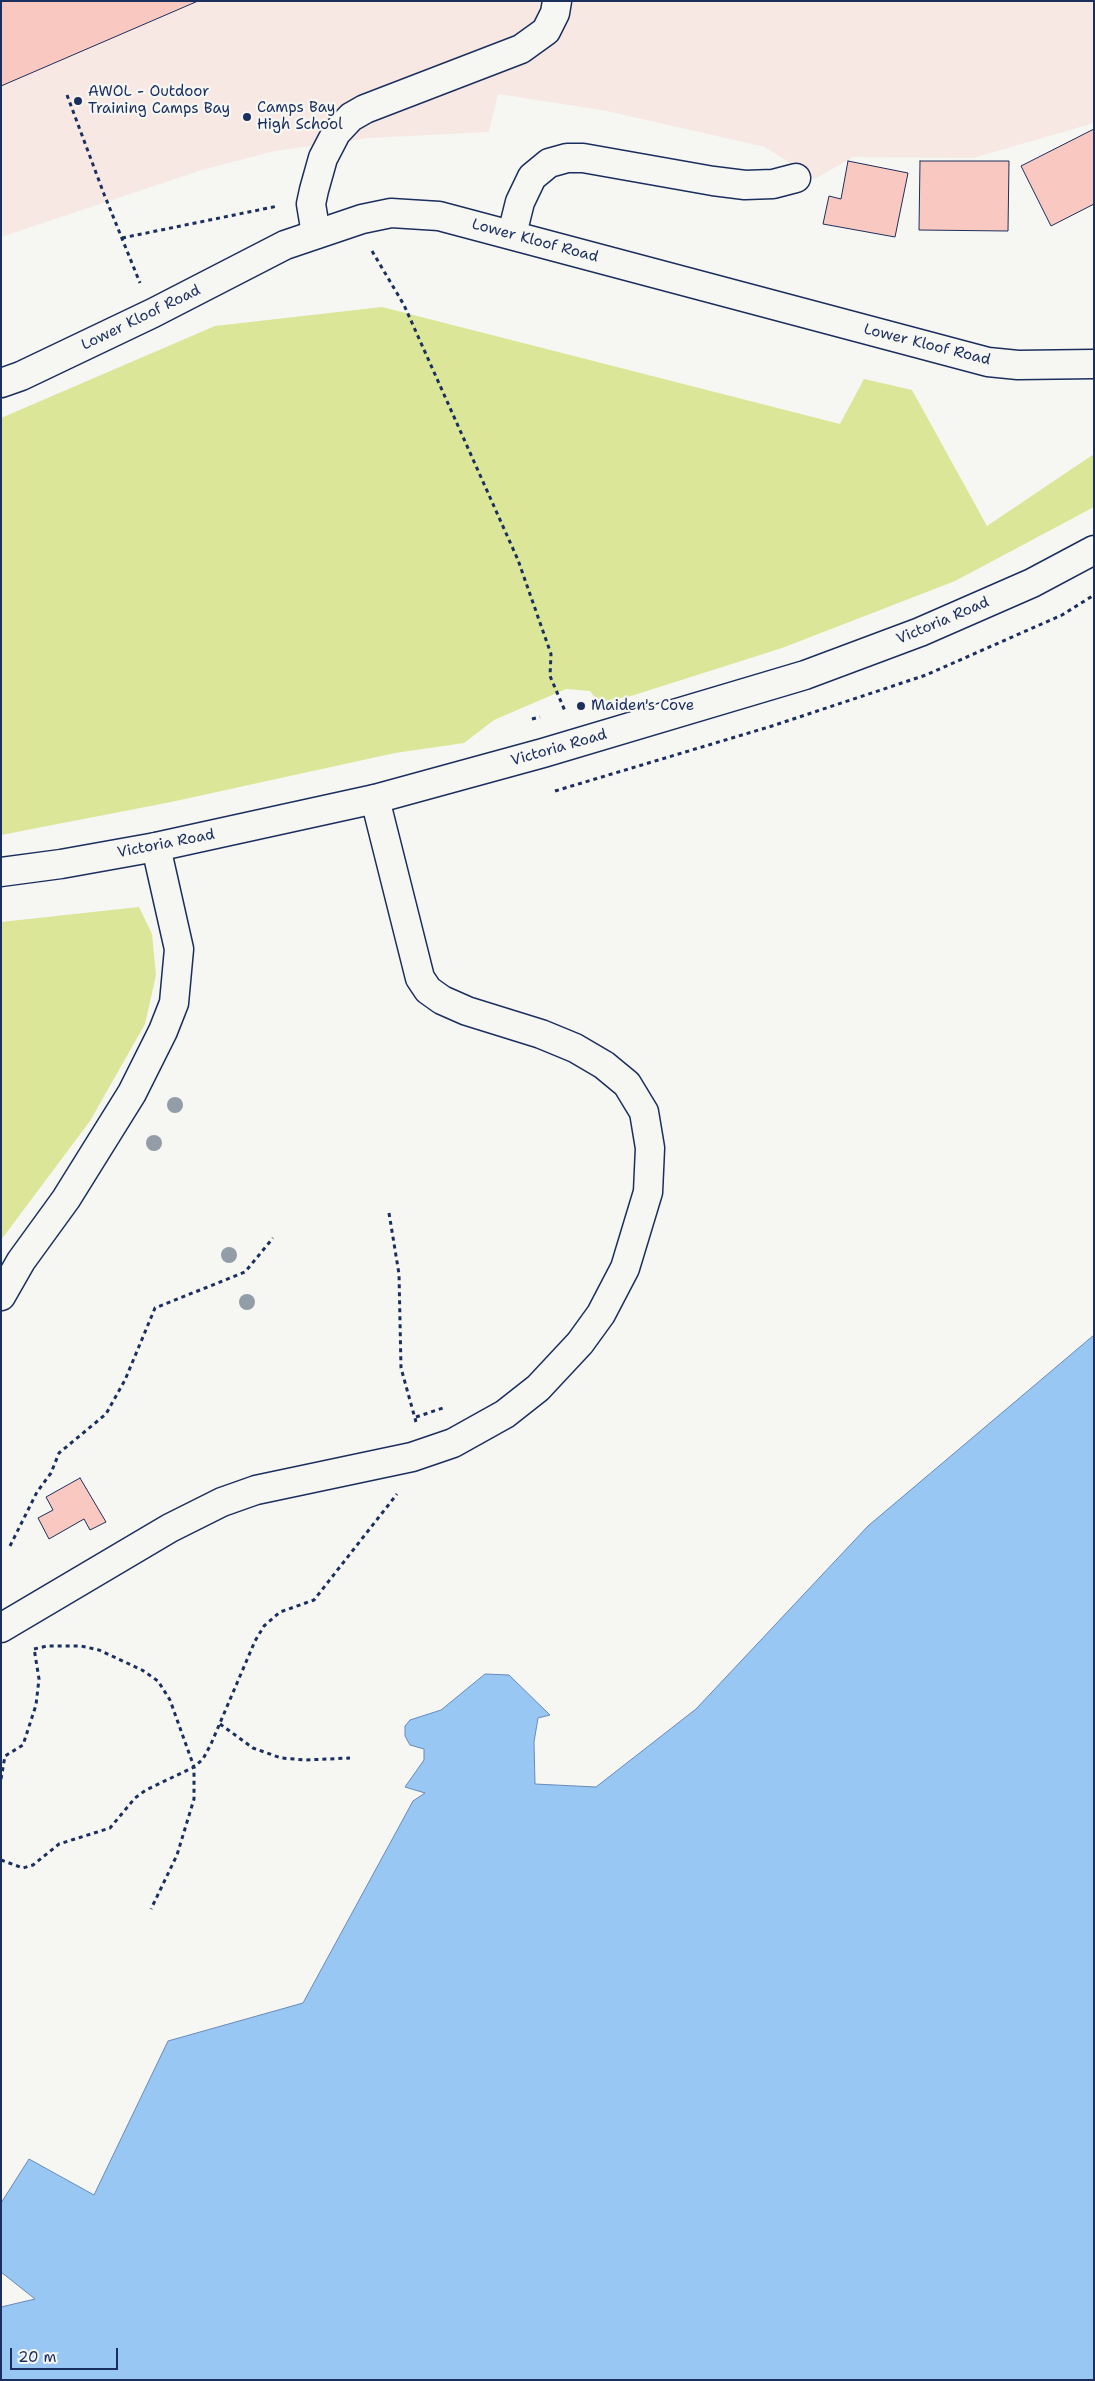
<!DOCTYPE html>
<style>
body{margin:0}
#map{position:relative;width:1095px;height:2381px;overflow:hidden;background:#f6f6f2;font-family:"Shantell Sans",sans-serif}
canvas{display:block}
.frame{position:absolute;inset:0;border:2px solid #1b2f5e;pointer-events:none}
.scale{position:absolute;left:10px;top:2348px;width:108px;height:22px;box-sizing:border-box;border:2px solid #1b2f5e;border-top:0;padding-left:6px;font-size:15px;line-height:18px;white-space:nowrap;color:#1b2f5e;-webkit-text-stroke:4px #f6f6f2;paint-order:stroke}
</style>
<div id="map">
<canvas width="1095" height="2381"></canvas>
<div class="frame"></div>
<div class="scale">20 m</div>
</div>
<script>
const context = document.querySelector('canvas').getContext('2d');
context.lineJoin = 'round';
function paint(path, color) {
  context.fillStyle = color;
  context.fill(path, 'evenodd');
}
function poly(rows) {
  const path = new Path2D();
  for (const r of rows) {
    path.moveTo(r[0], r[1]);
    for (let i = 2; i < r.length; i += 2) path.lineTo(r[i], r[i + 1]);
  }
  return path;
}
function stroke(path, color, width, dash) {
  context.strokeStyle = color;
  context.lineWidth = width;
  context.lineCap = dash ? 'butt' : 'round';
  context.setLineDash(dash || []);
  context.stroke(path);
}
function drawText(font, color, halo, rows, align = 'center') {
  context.font = font + ' "Shantell Sans",sans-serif';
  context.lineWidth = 4.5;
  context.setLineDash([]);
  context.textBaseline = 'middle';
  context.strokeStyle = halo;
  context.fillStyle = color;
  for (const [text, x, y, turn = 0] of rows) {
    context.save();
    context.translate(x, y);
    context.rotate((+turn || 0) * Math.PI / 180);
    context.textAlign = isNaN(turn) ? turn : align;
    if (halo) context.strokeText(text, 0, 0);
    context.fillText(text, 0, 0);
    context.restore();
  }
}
paint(poly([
 [1,1,1094,1,1094,123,973,158,853,157,815,179,765,147,607,111,498,94,489,132,368,138,274,151,202,170,1,237]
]), '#f7e8e3');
paint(poly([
 [382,307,840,424,864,379,912,390,987,526,1094,454,1094,507,955,581,782,648,631,696,599,702,590,691,566,689,494,720,464,743,395,753,171,802,1,835,1,418,215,326],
 [139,907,152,934,156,975,145,1024,90,1121,1,1240,1,922]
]), '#dbe698');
const water = poly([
 [1094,1335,1094,2380,1,2380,1,2307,35,2299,1,2272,1,2203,29,2159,94,2195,168,2041,303,2003,413,1801,425,1793,405,1787,424,1760,424,1749,410,1745,405,1736,405,1726,410,1720,441,1710,485,1674,509,1675,550,1715,538,1718,534,1742,535,1784,596,1787,696,1709,868,1526,1094,1335]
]);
paint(water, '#99c7f4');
stroke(water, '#678ab8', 1);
const building = poly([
 [1,1,198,1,1,86,1,1],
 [1094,129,1094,204,1051,226,1021,166,1094,129],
 [848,161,908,173,895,237,823,224,829,196,841,199,848,161],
 [920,161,1009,161,1008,231,919,230,920,161],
 [80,1478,106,1522,90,1530,84,1519,49,1539,38,1518,53,1510,46,1497,80,1478]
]);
paint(building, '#f9c9c1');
stroke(building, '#1b2f5e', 1);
const minor = poly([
 [316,234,311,204,314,190,323,158,336,133,351,117,365,109,521,49,546,31,555,13,557,1],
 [512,234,520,202,532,177,549,163,567,158,583,158,713,181,745,185,773,184,796,178],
 [1,1296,21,1261,66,1199,132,1093,163,1031,174,1003,179,949,156,847],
 [1,1628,170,1528,222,1502,256,1490,412,1457,453,1443,505,1414,538,1388,580,1343,601,1314,625,1268,648,1192,650,1148,644,1112,627,1084,604,1065,575,1048,541,1034,467,1011,442,1000,428,990,420,978,375,799]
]);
const major = poly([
 [1,383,21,376,153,313,285,245,362,219,391,213,439,216,988,362,1018,365,1094,364],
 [1,872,61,864,156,847,375,799,543,753,805,675,920,632,1032,583,1094,550]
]);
stroke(minor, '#1b2f5e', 31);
stroke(major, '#1b2f5e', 31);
stroke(poly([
 [67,95,104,194,140,283],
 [122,238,278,206],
 [372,251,404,305,518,560,551,654,550,676,565,711,563,711],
 [532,719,540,717],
 [555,791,772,726,926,675,1062,615,1094,595],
 [389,1213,399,1274,401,1368,416,1422],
 [416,1417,446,1407],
 [10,1546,37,1492,51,1473,59,1453,106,1414,125,1380,155,1308,245,1272,273,1238],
 [34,1649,47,1646,81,1646,99,1650,142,1670,158,1681,170,1700,194,1767,194,1799,177,1855,151,1909],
 [220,1724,253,1748,281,1758,306,1760,350,1758],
 [1,1779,5,1756,23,1745,36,1705,39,1679,34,1648],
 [1,1860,23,1868,33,1865,59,1844,110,1828,135,1798,146,1790,194,1767,203,1759,211,1744,255,1641,264,1626,280,1612,314,1600,397,1494]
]), '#1b2f5e', 3, [4, 4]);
stroke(minor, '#f6f6f2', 28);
stroke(major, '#f6f6f2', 28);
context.fillStyle = '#929da7';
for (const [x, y] of [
 [175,1105],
 [154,1143],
 [229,1255],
 [247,1302]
]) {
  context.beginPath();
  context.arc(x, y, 8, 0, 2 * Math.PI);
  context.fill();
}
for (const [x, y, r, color] of [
 [78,101,5,"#1b2f5e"],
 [247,117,5,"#1b2f5e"],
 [581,706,5,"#1b2f5e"]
]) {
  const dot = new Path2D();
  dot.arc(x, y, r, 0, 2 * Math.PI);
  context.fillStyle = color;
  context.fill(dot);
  stroke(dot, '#f6f6f2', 2);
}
drawText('15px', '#1b2f5e', '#f6f6f2', [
 ["AWOL - Outdoor",88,92],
 ["Training Camps Bay",88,109],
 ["Camps Bay",257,108],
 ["High School",257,125],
 ["Maiden's Cove",591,706]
], 'left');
drawText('15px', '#1b2f5e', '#f6f6f2', [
 ["Lower Kloof Road",535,241,15],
 ["Lower Kloof Road",141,318,-26],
 ["Lower Kloof Road",927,345,14],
 ["Victoria Road",943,621,-23],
 ["Victoria Road",559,748,-16],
 ["Victoria Road",166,844,-11]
]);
</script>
